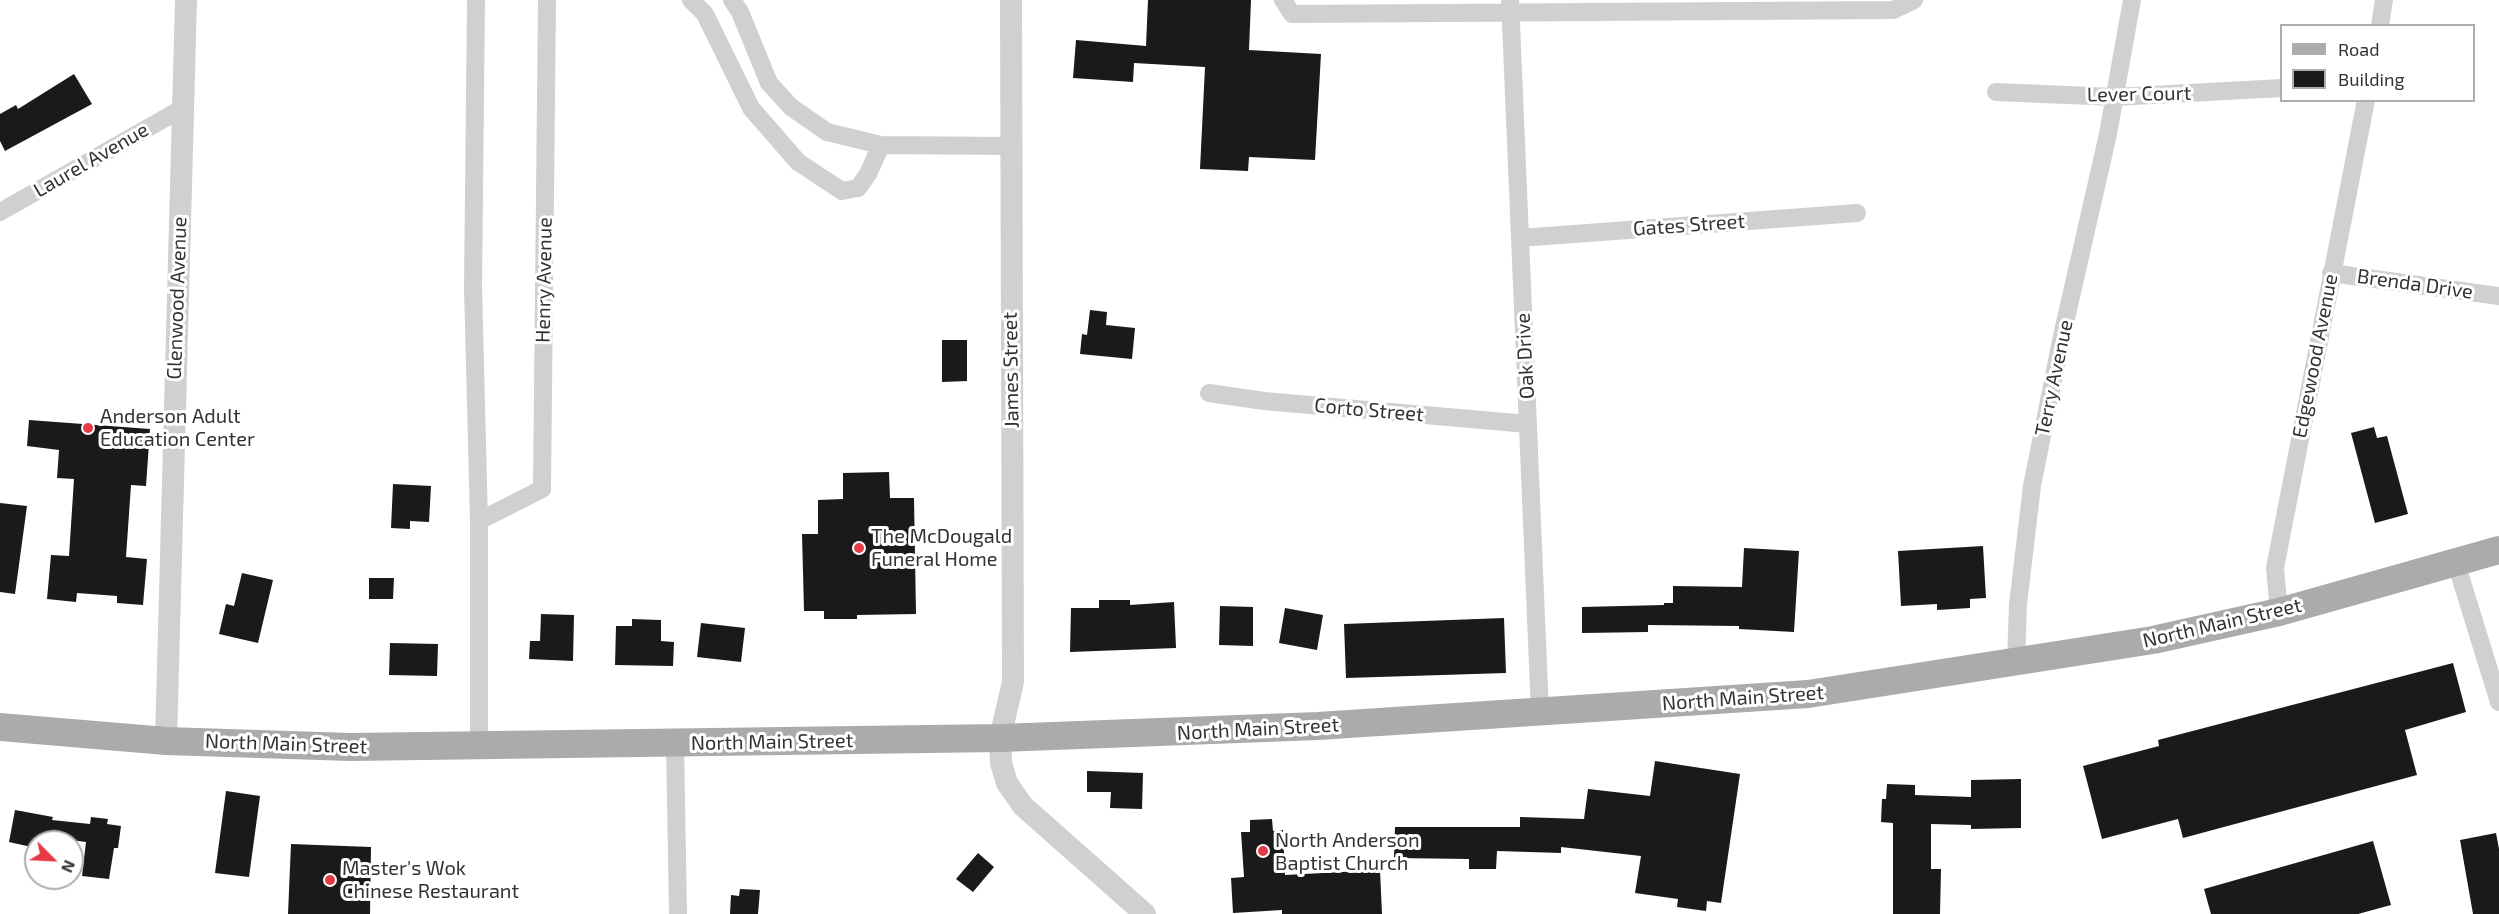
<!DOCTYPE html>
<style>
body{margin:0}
#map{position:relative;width:2499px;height:914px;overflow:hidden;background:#fff;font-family:"Exo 2",sans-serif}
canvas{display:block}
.legend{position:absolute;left:2280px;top:24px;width:195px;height:78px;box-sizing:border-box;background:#fff;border:2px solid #adadad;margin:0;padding:8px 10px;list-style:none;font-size:18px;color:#333}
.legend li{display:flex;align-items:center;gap:12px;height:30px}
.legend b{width:30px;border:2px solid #adadad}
.north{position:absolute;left:24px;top:830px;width:60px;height:60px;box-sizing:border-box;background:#fff;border:2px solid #adadad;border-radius:50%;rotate:114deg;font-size:16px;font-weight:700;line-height:24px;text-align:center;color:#333}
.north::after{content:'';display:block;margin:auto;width:21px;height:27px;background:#e63946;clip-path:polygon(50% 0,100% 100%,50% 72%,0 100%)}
</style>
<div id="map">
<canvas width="2499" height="914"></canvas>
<ul class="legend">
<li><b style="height:8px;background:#ababab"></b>Road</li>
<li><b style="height:16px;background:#1a1a1a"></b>Building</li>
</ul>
<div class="north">N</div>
</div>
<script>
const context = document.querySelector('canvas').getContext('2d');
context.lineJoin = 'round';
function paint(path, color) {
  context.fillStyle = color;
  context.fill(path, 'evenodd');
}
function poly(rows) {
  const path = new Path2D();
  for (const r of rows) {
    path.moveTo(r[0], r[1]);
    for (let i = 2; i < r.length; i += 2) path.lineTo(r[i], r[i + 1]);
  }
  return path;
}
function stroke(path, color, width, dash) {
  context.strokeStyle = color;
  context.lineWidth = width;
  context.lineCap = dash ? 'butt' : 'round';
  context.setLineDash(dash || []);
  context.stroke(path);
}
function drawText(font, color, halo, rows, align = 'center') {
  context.font = font + ' "Exo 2",sans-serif';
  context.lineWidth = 6;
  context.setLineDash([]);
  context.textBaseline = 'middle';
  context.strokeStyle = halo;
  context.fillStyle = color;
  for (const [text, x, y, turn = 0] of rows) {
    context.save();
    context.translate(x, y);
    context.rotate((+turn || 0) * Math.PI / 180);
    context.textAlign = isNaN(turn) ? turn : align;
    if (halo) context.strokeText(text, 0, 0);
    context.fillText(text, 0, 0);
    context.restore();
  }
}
paint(poly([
 [1148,0,1251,0,1249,50,1321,54,1315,160,1249,157,1248,171,1200,169,1205,67,1134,63,1133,82,1073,78,1076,40,1146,46],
 [74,74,92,104,5,151,0,141,0,114,16,105,18,109],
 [1090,310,1107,312,1106,325,1135,328,1132,359,1080,354,1082,334,1087,335],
 [942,340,967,340,967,381,942,382],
 [29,420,150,429,146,486,131,485,126,557,147,559,143,605,117,603,117,596,77,593,76,602,47,599,51,555,69,556,74,479,57,478,59,450,27,446],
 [2374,427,2377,438,2387,436,2408,514,2375,523,2351,433],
 [889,472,890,498,914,498,916,614,857,615,857,619,824,619,824,611,804,611,802,534,818,534,818,500,843,499,843,473],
 [393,484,431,486,429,522,410,521,410,529,391,528],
 [0,503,27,506,15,594,0,592],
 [1983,546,1986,598,1970,599,1970,608,1937,610,1937,604,1901,606,1898,551],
 [1744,548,1799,551,1794,632,1739,629,1739,626,1648,625,1648,632,1582,633,1582,607,1664,605,1664,603,1673,603,1673,586,1742,587],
 [242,573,273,580,258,643,219,634,226,604,234,606],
 [369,578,394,578,393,599,369,599],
 [1099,600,1130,600,1130,605,1174,602,1176,648,1070,652,1071,608,1099,608],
 [1220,606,1253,607,1253,646,1219,645],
 [1285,608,1323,615,1317,650,1279,643],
 [541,614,574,615,573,661,529,659,530,641,540,641],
 [1504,618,1506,673,1346,678,1344,624],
 [632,619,661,620,661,641,674,642,673,666,615,665,616,626,632,626],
 [701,623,745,628,741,662,697,657],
 [390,643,438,644,437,676,389,675],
 [2453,663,2466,712,2405,730,2417,775,2183,838,2178,819,2102,839,2083,766,2159,746,2158,740],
 [1655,761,1740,774,1721,903,1707,901,1706,911,1677,907,1678,899,1635,893,1641,856,1561,847,1561,853,1497,851,1496,869,1469,869,1469,859,1394,858,1395,827,1520,827,1520,817,1584,819,1588,789,1650,796],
 [1087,771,1143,773,1142,809,1110,808,1111,792,1087,792],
 [2021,779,2021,828,1971,829,1971,825,1931,824,1931,869,1941,869,1940,914,1893,914,1893,823,1881,822,1882,799,1886,799,1887,784,1915,785,1915,795,1971,797,1971,780],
 [226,791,260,796,249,877,215,873],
 [15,810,53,817,52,820,90,824,91,817,108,819,107,824,121,826,118,848,114,848,109,879,82,876,86,842,48,837,47,842,36,842,36,848,9,842],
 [1272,819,1273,831,1283,830,1285,875,1380,870,1382,914,1282,914,1282,910,1233,913,1231,878,1244,877,1241,832,1250,832,1250,820],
 [2496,833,2499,849,2499,914,2473,914,2460,840],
 [2373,841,2391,905,2358,914,2211,914,2204,889],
 [291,844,371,847,370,914,288,914],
 [978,853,994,867,973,892,956,879],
 [740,889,760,890,758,914,730,914,731,895,739,896]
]), '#1a1a1a');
stroke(poly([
 [476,0,473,288,479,521,479,745],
 [691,0,705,14,751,108,798,162,842,191,858,188,868,174,881,145],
 [732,0,740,12,769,83,791,107,827,132,881,145,1011,146],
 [1283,0,1292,14,1893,10,1914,0],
 [1510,0,1540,712],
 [2380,26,2384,0],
 [1996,92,2115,97,2282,88],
 [0,212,183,108],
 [1520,238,1857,213],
 [2331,273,2499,296],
 [1209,393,1264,401,1528,424],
 [479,521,542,489,547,0],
 [2456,563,2499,702],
 [2279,612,2275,568,2366,100],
 [2016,662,2018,604,2032,486,2062,336,2108,134,2132,0],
 [675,743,678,914]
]), '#d0d0d0', 18);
stroke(poly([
 [1011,0,1013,682,1000,738,1001,763,1007,783,1023,806,1145,914],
 [166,741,186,0]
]), '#d0d0d0', 22);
stroke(poly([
 [0,727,166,741,351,747,1000,738,1318,726,1808,694,2153,640,2279,612,2499,550]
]), '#ababab', 28);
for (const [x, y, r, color] of [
 [88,428,6,"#e63946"],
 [859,548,6,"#e63946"],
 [1263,851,6,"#e63946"],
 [330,880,6,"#e63946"]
]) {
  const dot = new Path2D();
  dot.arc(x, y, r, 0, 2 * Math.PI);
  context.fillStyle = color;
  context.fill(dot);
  stroke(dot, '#fff', 2);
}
drawText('20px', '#333', '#fff', [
 ["Lever Court",2139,94,-1],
 ["Laurel Avenue",91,160,-30],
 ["Gates Street",1689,225,-4],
 ["Henry Avenue",544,280,-89],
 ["Brenda Drive",2415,284,8],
 ["Glenwood Avenue",177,298,-88],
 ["Oak Drive",1525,356,-93],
 ["Edgewood Avenue",2315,356,-79],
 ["James Street",1011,370,-91],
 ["Terry Avenue",2054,378,-78],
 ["Corto Street",1369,410,5],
 ["North Main Street",2222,623,-13],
 ["North Main Street",1743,698,-4],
 ["North Main Street",1258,729,-3],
 ["North Main Street",772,742,-1],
 ["North Main Street",286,744,2]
]);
drawText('20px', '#333', '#fff', [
 ["Anderson Adult",100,416],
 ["Education Center",100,439],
 ["The McDougald",871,536],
 ["Funeral Home",871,559],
 ["North Anderson",1275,840],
 ["Baptist Church",1275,863],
 ["Master's Wok",342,868],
 ["Chinese Restaurant",342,891]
], 'left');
</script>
